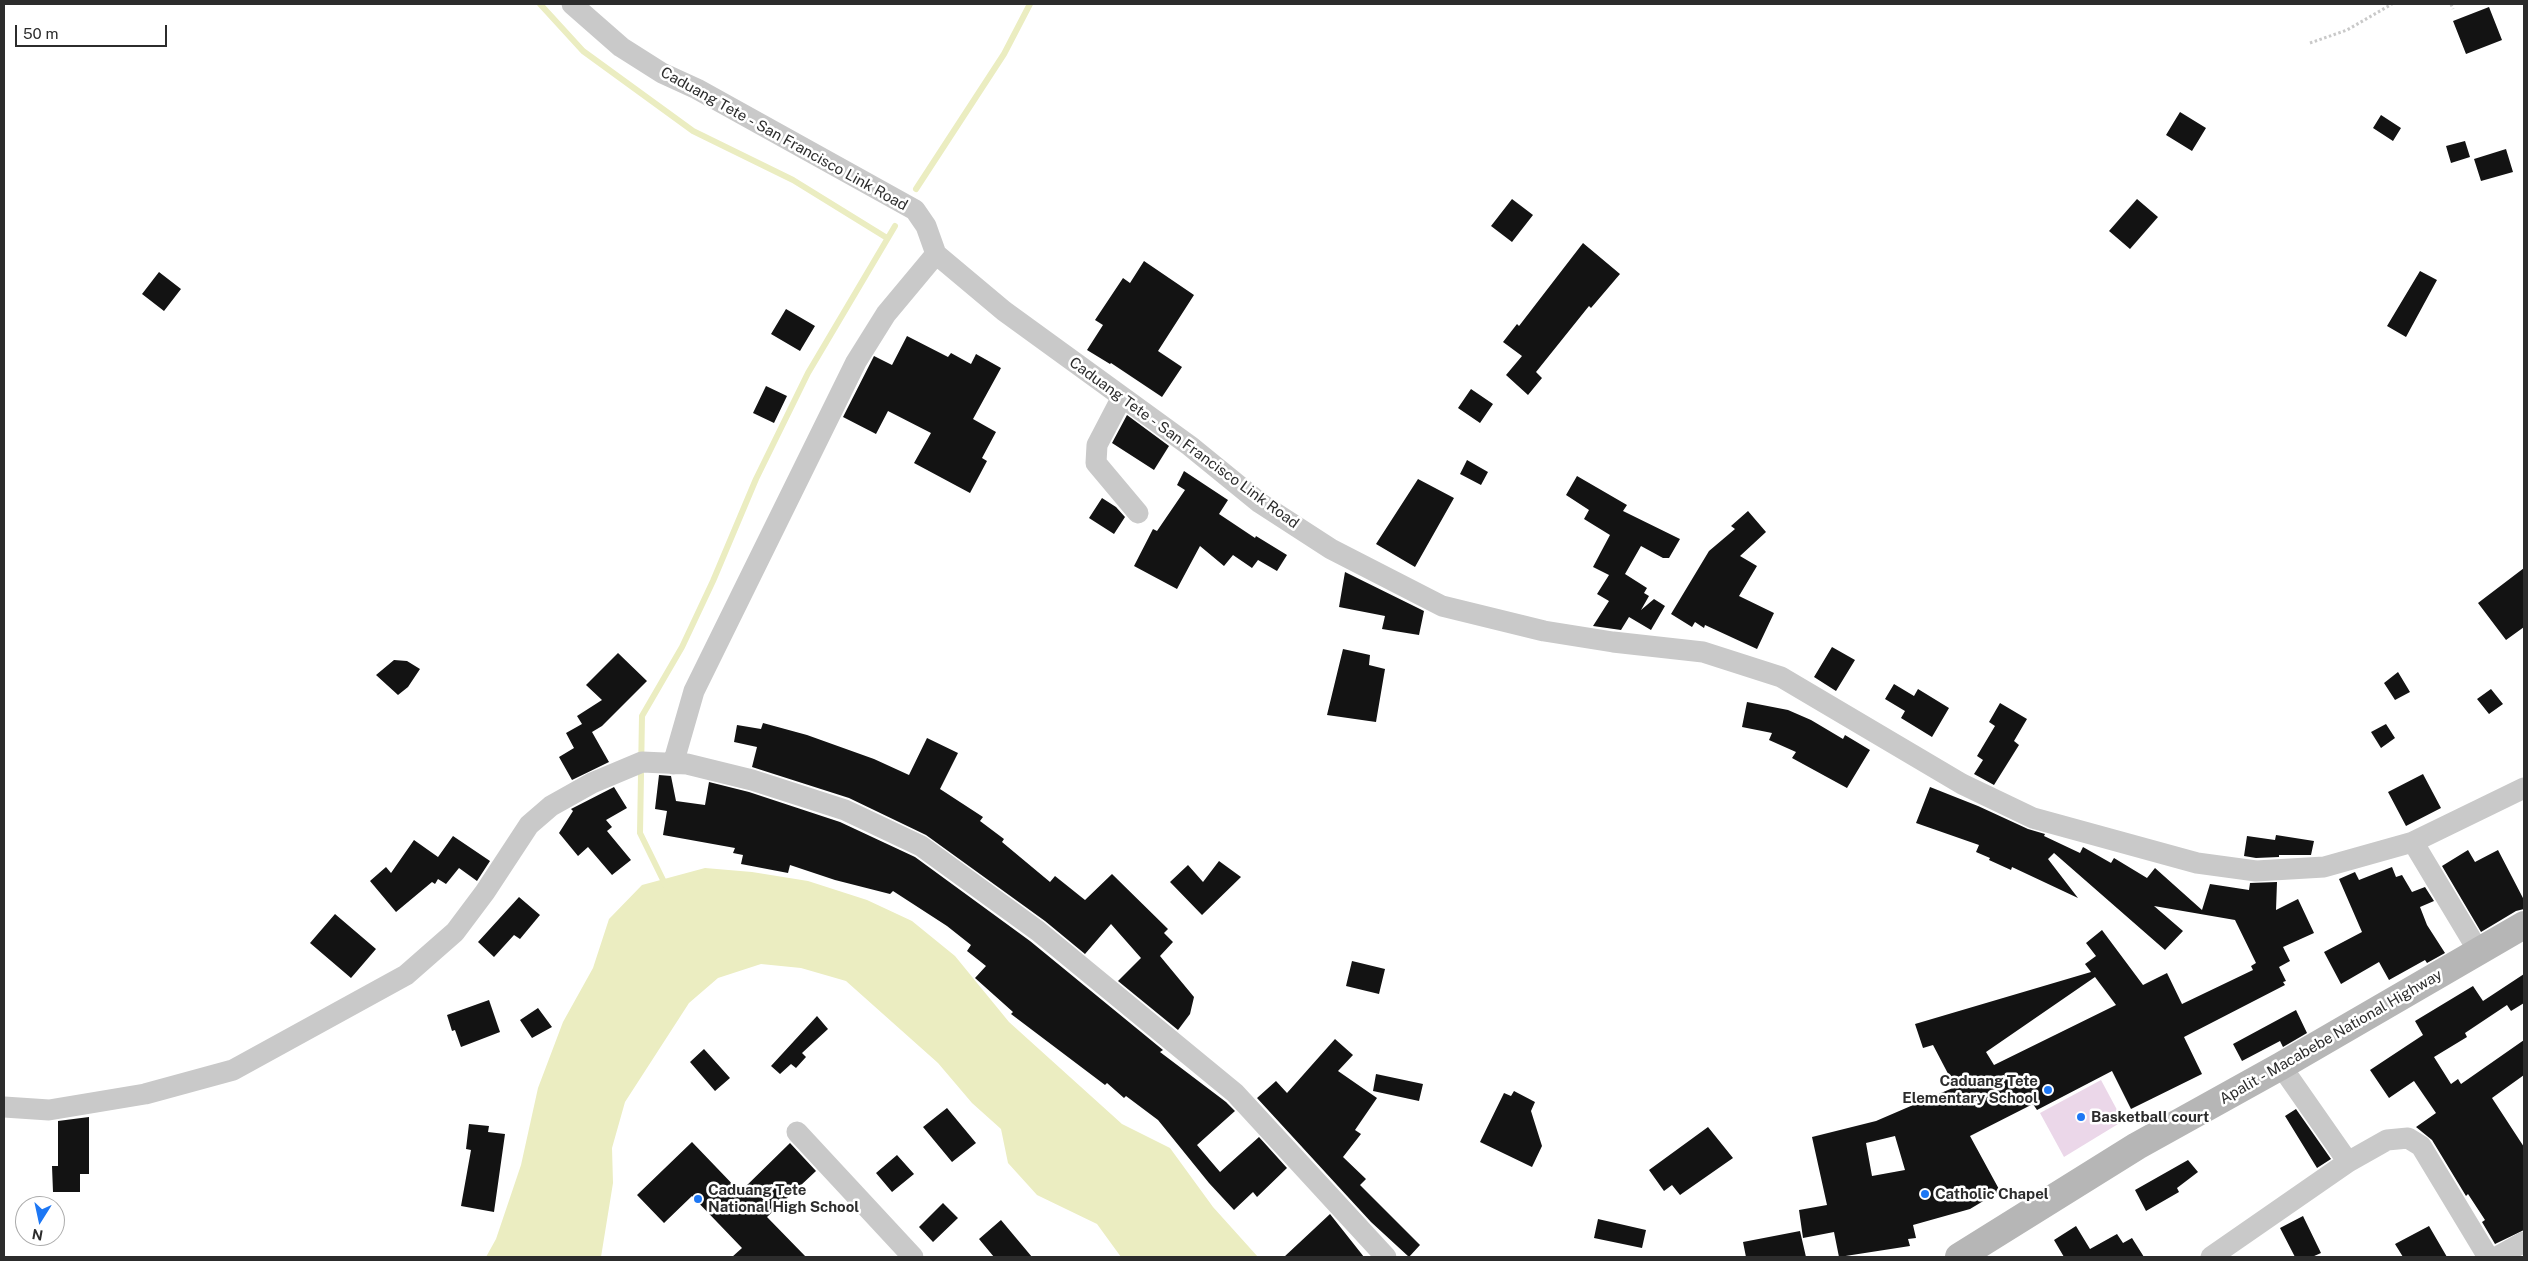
<!DOCTYPE html>
<style>
body{margin:0}
#map{position:relative;width:2528px;height:1261px;overflow:hidden;background:#fff;font-family:"Public Sans",sans-serif}
canvas{display:block}
.frame{position:absolute;inset:0;border:5px solid #2c2c2c;pointer-events:none}
.north{position:absolute;left:15px;top:1196px;width:50px;height:50px;box-sizing:border-box;background:#fff;border:1px solid #ababab;border-radius:50%;rotate:190deg;font-size:14px;font-weight:700;line-height:20px;text-align:center;color:#2c2c2c}
.north::after{content:'';display:block;margin:auto;width:18px;height:22px;background:#1d77f4;clip-path:polygon(50% 0,100% 100%,50% 72%,0 100%)}
.scale{position:absolute;left:15px;top:25px;width:152px;height:22px;box-sizing:border-box;border:2px solid #2c2c2c;border-top:0;padding-left:6px;font-size:15px;line-height:18px;white-space:nowrap;color:#2c2c2c;-webkit-text-stroke:4px #fff;paint-order:stroke}
</style>
<div id="map">
<canvas width="2528" height="1261"></canvas>
<div class="frame"></div>
<div class="north">N</div>
<div class="scale">50 m</div>
</div>
<script>
const context = document.querySelector('canvas').getContext('2d');
context.lineJoin = 'round';
function paint(path, color) {
  context.fillStyle = color;
  context.fill(path, 'evenodd');
}
function poly(rows) {
  const path = new Path2D();
  for (const r of rows) {
    path.moveTo(r[0], r[1]);
    for (let i = 2; i < r.length; i += 2) path.lineTo(r[i], r[i + 1]);
  }
  return path;
}
function stroke(path, color, width, dash) {
  context.strokeStyle = color;
  context.lineWidth = width;
  context.lineCap = dash ? 'butt' : 'round';
  context.setLineDash(dash || []);
  context.stroke(path);
}
function drawText(font, color, halo, rows, align = 'center') {
  context.font = font + ' "Public Sans",sans-serif';
  context.lineWidth = 5;
  context.setLineDash([]);
  context.textBaseline = 'middle';
  context.strokeStyle = halo;
  context.fillStyle = color;
  for (const [text, x, y, turn = 0] of rows) {
    context.save();
    context.translate(x, y);
    context.rotate((+turn || 0) * Math.PI / 180);
    context.textAlign = isNaN(turn) ? turn : align;
    if (halo) context.strokeText(text, 0, 0);
    context.fillText(text, 0, 0);
    context.restore();
  }
}
paint(poly([
 [2101,1080,2123,1121,2064,1157,2040,1113]
]), '#ebd7e9');
paint(poly([
 [705,868,752,872,808,881,867,900,912,921,955,956,1009,1022,1122,1124,1170,1148,1213,1207,1258,1257,1121,1257,1097,1224,1037,1195,1008,1163,1001,1129,972,1103,938,1063,846,981,801,968,761,964,718,978,689,1003,625,1102,612,1148,613,1183,601,1257,486,1257,496,1239,521,1165,538,1088,563,1022,593,968,609,919,642,885]
]), '#ebedc1');
stroke(poly([
 [540,4,583,51,693,131,793,180,887,238],
 [916,189,1004,54,1030,4],
 [666,886,640,833,642,716,682,647,713,581,756,479,808,373,895,226]
]), '#ebedc1', 6);
paint(poly([
 [2489,7,2502,40,2466,54,2453,21],
 [2180,112,2206,128,2192,151,2166,135],
 [2381,115,2401,128,2393,141,2373,128],
 [2465,141,2470,157,2451,163,2446,146],
 [2506,149,2513,172,2481,181,2474,159],
 [1512,199,1533,215,1512,242,1491,226],
 [2137,199,2158,217,2130,249,2109,231],
 [1583,243,1620,274,1591,308,1589,306,1536,372,1542,378,1528,395,1506,375,1522,356,1503,342,1517,324,1519,326],
 [1144,261,1194,295,1158,351,1182,367,1162,397,1111,363,1110,364,1087,350,1103,325,1095,320,1123,278,1130,283],
 [2420,271,2437,280,2406,337,2387,326],
 [159,272,181,289,164,311,142,294],
 [786,309,815,326,800,351,771,334],
 [907,336,948,357,951,353,971,364,976,354,1001,368,973,419,996,432,982,458,987,461,970,493,914,463,931,433,888,411,876,434,843,417,874,356,892,365],
 [766,386,787,396,774,423,753,413],
 [1471,389,1493,404,1480,423,1458,408],
 [1127,415,1169,446,1154,470,1112,443],
 [1467,460,1488,472,1481,485,1460,474],
 [1184,471,1228,500,1219,514,1255,538,1256,536,1287,555,1277,571,1258,560,1252,568,1233,555,1224,566,1200,546,1177,589,1134,566,1153,529,1157,531,1185,490,1177,485],
 [1577,476,1627,505,1623,511,1680,539,1669,558,1663,558,1641,546,1625,574,1647,588,1644,593,1649,596,1641,610,1654,599,1665,606,1651,630,1629,617,1621,630,1593,626,1609,601,1597,594,1609,575,1593,567,1610,535,1584,519,1589,510,1566,495],
 [1418,479,1454,498,1415,567,1376,544],
 [1102,498,1116,507,1125,517,1114,534,1089,518],
 [1748,511,1766,532,1740,556,1757,566,1739,596,1774,613,1757,649,1705,625,1704,628,1695,622,1692,627,1671,614,1709,551,1735,529,1731,526],
 [2524,568,2524,627,2506,640,2478,603],
 [1345,572,1424,611,1419,635,1382,629,1385,616,1339,607],
 [1832,647,1855,660,1836,691,1814,677],
 [1343,649,1370,655,1369,665,1385,669,1376,722,1327,715],
 [618,653,647,681,602,726,592,732,609,762,572,780,559,757,574,748,566,733,582,724,577,716,602,700,586,685],
 [394,660,407,661,420,669,408,687,398,695,376,675],
 [2398,672,2410,692,2395,700,2384,683],
 [1894,684,1914,696,1918,689,1949,708,1932,737,1901,718,1905,711,1885,699],
 [2491,689,2503,704,2489,714,2477,699],
 [1747,702,1788,710,1811,720,1843,739,1845,735,1870,750,1847,788,1792,758,1796,752,1769,740,1772,733,1742,727],
 [2000,703,2027,719,2014,741,2019,745,1994,785,1974,774,1983,760,1977,756,1995,726,1989,722],
 [763,723,807,735,874,759,909,775,927,738,958,753,940,789,983,817,980,821,1004,839,1002,842,1050,882,1055,876,1085,900,1112,874,1168,929,1164,933,1173,942,1160,956,1194,997,1190,1014,1178,1030,1118,981,1141,958,1111,924,1085,954,1045,921,926,835,849,798,752,767,757,747,734,742,737,725,761,729],
 [2386,724,2395,738,2381,748,2371,732],
 [2423,774,2441,808,2406,826,2388,792],
 [659,775,671,776,676,801,705,805,709,782,749,792,840,822,915,857,1030,941,1163,1050,1160,1052,1226,1102,1235,1111,1197,1145,1220,1172,1259,1137,1287,1168,1257,1197,1253,1192,1234,1210,1209,1183,1158,1120,1126,1096,1124,1098,1107,1083,1105,1085,1011,1014,1013,1012,975,978,986,966,967,951,971,945,947,926,893,891,890,894,835,880,790,865,788,873,741,864,743,855,733,853,735,848,663,835,667,811,655,809],
 [614,787,627,808,606,820,612,827,607,831,631,860,612,875,588,847,578,856,559,833,573,811,571,809],
 [1930,787,1978,806,2028,829,2045,834,2044,836,2080,853,2083,847,2111,863,2114,858,2147,878,2155,868,2202,910,2210,884,2249,890,2250,883,2277,882,2276,910,2298,899,2314,933,2283,947,2290,961,2279,967,2286,981,2283,982,2285,985,2184,1037,2202,1074,2131,1109,2112,1071,2037,1110,2033,1104,1970,1136,2000,1191,1970,1209,1913,1225,1916,1238,1908,1239,1910,1246,1839,1257,1834,1232,1803,1238,1799,1210,1827,1205,1812,1137,1876,1121,1955,1087,1933,1045,1923,1048,1915,1024,2091,972,2085,964,2096,956,2086,943,2102,930,2143,985,2167,973,2182,1004,2253,970,2251,966,2256,963,2235,920,2154,906,2183,931,2165,950,2054,853,2048,859,2078,898,2012,867,2011,870,1989,860,1990,858,1976,852,1979,845,1916,823],
 [2095,977,2116,1005,1994,1065,1986,1052],
 [1895,1136,1905,1170,1872,1176,1866,1143],
 [2276,835,2314,841,2311,855,2279,855,2279,857,2256,858,2244,856,2247,836,2275,840],
 [453,836,490,861,477,881,459,868,446,884,438,879,435,884,432,882,396,912,370,881,386,867,391,873,414,840,438,857],
 [2468,850,2475,862,2498,850,2524,900,2524,909,2516,911,2481,932,2442,866],
 [1219,861,1241,877,1202,915,1170,882,1188,865,1203,882],
 [2392,867,2396,877,2402,875,2412,892,2425,887,2434,901,2420,907,2427,925,2445,953,2427,963,2425,960,2389,980,2379,962,2341,984,2324,952,2362,932,2339,879,2355,872,2359,880],
 [519,897,540,915,520,939,514,935,494,957,478,942],
 [335,914,376,949,351,978,310,943],
 [1352,961,1385,969,1379,994,1346,986],
 [2524,974,2524,1003,2511,1011,2507,1005,2465,1033,2467,1037,2434,1057,2451,1084,2458,1079,2461,1084,2524,1040,2524,1075,2492,1098,2524,1147,2524,1230,2495,1244,2482,1222,2485,1220,2468,1194,2466,1196,2432,1140,2416,1127,2436,1113,2414,1081,2389,1098,2370,1070,2423,1035,2415,1021,2473,986,2483,1001],
 [489,1000,500,1032,461,1047,455,1030,452,1031,447,1015],
 [538,1008,552,1027,532,1038,520,1020],
 [2296,1010,2307,1033,2283,1047,2280,1041,2242,1061,2233,1044],
 [817,1016,828,1029,802,1053,806,1057,796,1068,791,1064,780,1074,771,1066],
 [1335,1039,1353,1055,1338,1071,1377,1098,1355,1130,1361,1134,1343,1157,1366,1179,1360,1185,1420,1245,1409,1257,1371,1222,1257,1098,1276,1081,1287,1093],
 [704,1049,730,1078,715,1091,690,1062],
 [1376,1074,1423,1084,1419,1101,1373,1091],
 [1514,1091,1535,1102,1531,1111,1542,1146,1532,1167,1480,1142,1504,1093,1511,1096],
 [947,1108,976,1143,952,1162,923,1127],
 [2296,1109,2331,1159,2317,1168,2285,1116],
 [89,1117,89,1174,80,1174,80,1192,53,1192,52,1166,58,1166,58,1121],
 [469,1124,489,1126,488,1132,505,1134,494,1212,461,1206,471,1150,466,1149],
 [1708,1127,1733,1158,1680,1195,1672,1185,1664,1191,1649,1170],
 [692,1142,740,1192,790,1143,816,1171,767,1217,806,1257,732,1257,742,1248,692,1196,664,1223,637,1195],
 [897,1155,914,1174,892,1192,876,1173],
 [2188,1160,2198,1172,2177,1188,2179,1192,2146,1211,2135,1190],
 [943,1203,958,1218,933,1242,919,1227],
 [1330,1214,1364,1257,1284,1257,1314,1229],
 [2303,1216,2321,1253,2312,1257,2295,1257,2280,1228],
 [1598,1219,1646,1230,1642,1248,1594,1238],
 [1001,1220,1032,1257,994,1257,979,1239],
 [2076,1226,2090,1249,2117,1234,2123,1243,2132,1238,2144,1257,2064,1257,2054,1240],
 [2429,1226,2447,1257,2403,1257,2395,1244],
 [1800,1231,1806,1257,1746,1257,1743,1242]
]), '#131313');
stroke(poly([
 [2451,4,2453,9],
 [2310,43,2347,30,2392,4]
]), '#c9c9c9', 3, [2.5, 2.5]);
stroke(poly([
 [572,4,621,47,662,73,697,89,915,210,926,226,936,254,1004,311,1190,446,1260,503,1331,549,1442,606,1544,631,1613,642,1703,652,1781,677,1962,784,2033,818,2197,863,2256,871,2324,867,2413,842,2524,788],
 [1122,397,1097,445,1096,463,1138,513],
 [673,764,694,691,856,362,886,314,936,254],
 [2413,842,2479,952],
 [2281,1066,2348,1162],
 [4,1107,49,1110,145,1094,233,1070,406,975,455,932,485,892,529,825,551,806,592,783,642,762,687,764,752,780,845,810,921,846,1038,931,1235,1093,1386,1257],
 [797,1132,913,1257],
 [2211,1257,2348,1162,2387,1140,2408,1138,2421,1146,2488,1257],
 [2497,1257,2524,1242]
]), '#c9c9c9', 21);
stroke(poly([
 [1959,1257,2137,1146,2281,1066,2524,925]
]), '#b6b6b6', 28);
for (const [x, y, r, color] of [
 [2048,1090,5,"#1d77f4"],
 [2081,1117,5,"#1d77f4"],
 [1925,1194,5,"#1d77f4"],
 [698,1199,5,"#1d77f4"]
]) {
  const dot = new Path2D();
  dot.arc(x, y, r, 0, 2 * Math.PI);
  context.fillStyle = color;
  context.fill(dot);
  stroke(dot, '#fff', 2);
}
drawText('15px', '#2c2c2c', '#fff', [
 ["Caduang Tete - San Francisco Link Road",784,139,29],
 ["Caduang Tete - San Francisco Link Road",1184,443,36],
 ["Apalit - Macabebe National Highway",2331,1037,-30]
]);
drawText('bold 15px', '#2c2c2c', '#fff', [
 ["Caduang Tete",2038,1081,"right"],
 ["Elementary School",2038,1098,"right"],
 ["Basketball court",2091,1117],
 ["Caduang Tete",708,1190],
 ["National High School",708,1207],
 ["Catholic Chapel",1935,1194]
], 'left');
</script>
